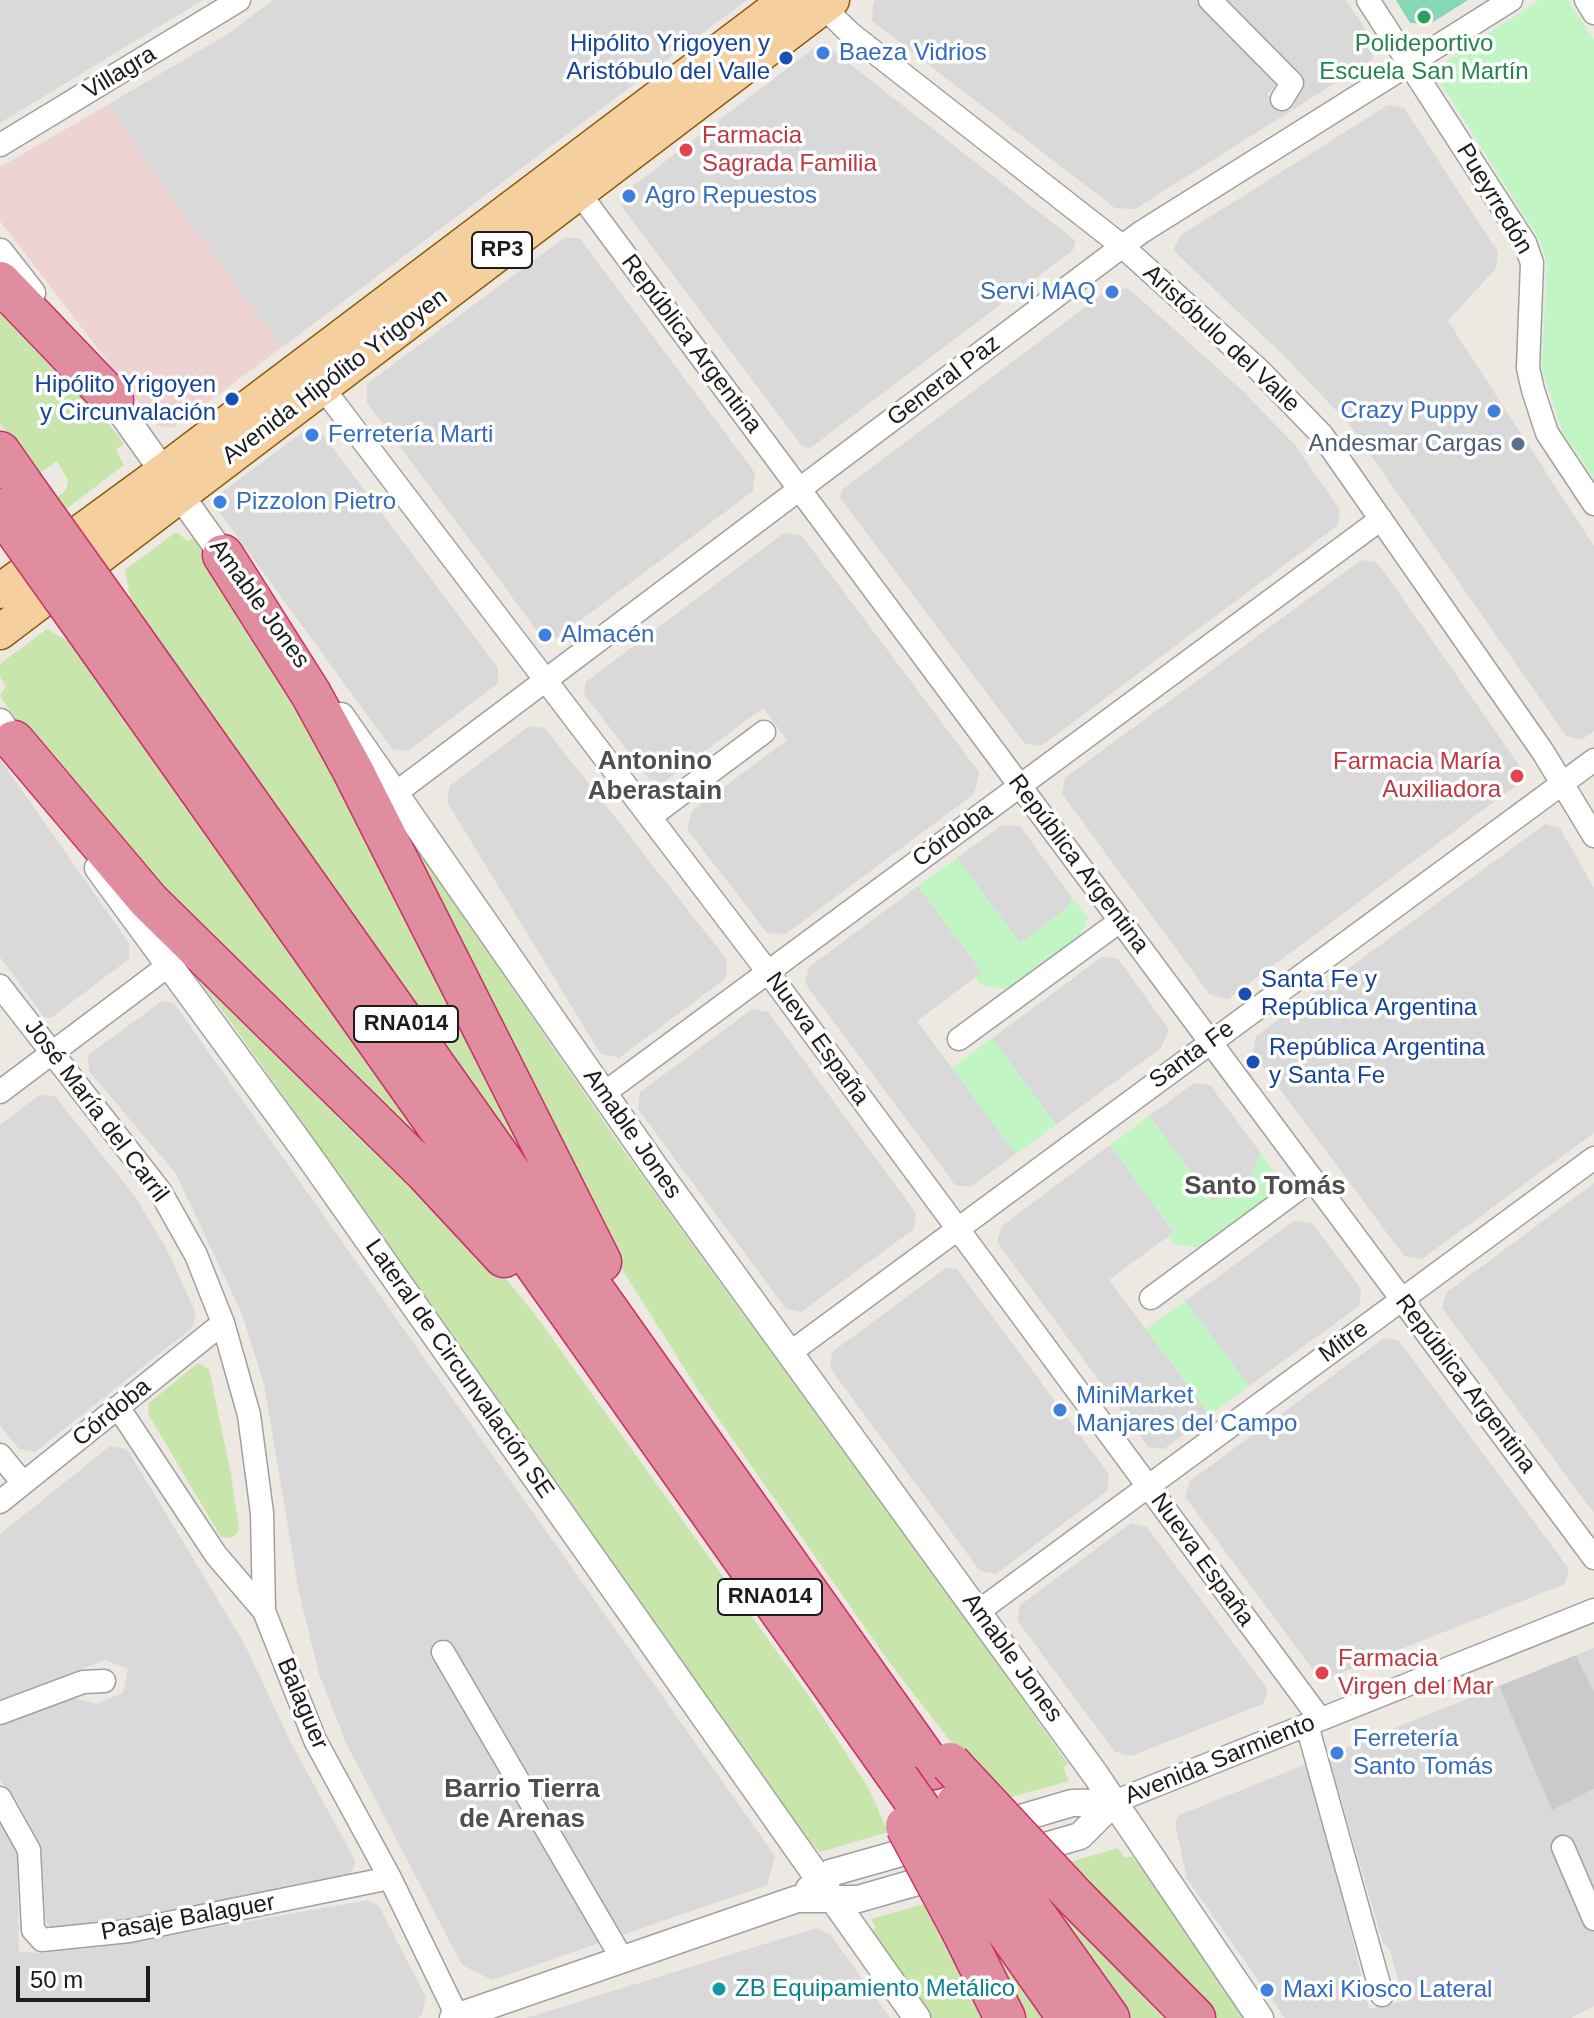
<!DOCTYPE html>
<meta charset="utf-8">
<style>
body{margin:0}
#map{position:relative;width:1594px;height:2018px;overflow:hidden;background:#ede9e2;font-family:Helvetica,sans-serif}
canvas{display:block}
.scale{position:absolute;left:16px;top:1966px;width:134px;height:36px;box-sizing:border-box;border:4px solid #1c1c1c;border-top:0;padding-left:10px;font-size:24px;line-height:28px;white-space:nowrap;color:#1c1c1c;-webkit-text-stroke:6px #fff;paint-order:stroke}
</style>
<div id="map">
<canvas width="1594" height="2018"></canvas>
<div class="scale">50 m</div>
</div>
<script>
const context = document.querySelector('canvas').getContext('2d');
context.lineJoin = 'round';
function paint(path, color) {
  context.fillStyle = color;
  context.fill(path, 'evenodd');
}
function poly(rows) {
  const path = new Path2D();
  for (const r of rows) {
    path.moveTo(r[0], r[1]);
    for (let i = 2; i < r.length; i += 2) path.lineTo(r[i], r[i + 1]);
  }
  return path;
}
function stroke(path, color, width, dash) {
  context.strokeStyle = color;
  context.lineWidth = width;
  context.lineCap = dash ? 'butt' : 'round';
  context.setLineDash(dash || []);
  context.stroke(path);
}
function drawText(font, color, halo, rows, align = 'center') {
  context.font = font + ' Helvetica,sans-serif';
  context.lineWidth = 7;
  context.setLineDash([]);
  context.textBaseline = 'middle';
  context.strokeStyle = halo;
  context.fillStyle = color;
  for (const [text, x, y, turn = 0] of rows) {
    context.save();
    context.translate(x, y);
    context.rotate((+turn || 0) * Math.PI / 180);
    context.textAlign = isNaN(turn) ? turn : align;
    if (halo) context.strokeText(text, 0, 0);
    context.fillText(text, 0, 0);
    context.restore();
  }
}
paint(poly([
 [0,0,203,0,0,123],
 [273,0,747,0,282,347,153,174,109,104,226,35],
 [876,0,1200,0,1279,81,1267,95,1290,111,1304,87,1220,0,1346,0,1375,44,1372,60,1135,209,1115,208,872,21,873,3],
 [818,45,827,46,1076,241,1073,250,809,449,802,446,622,207,625,192],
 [1388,105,1404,108,1498,252,1496,268,1448,321,1594,546,1594,731,1581,740,1566,736,1349,424,1286,358,1173,250,1181,235],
 [565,237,580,239,755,473,753,491,557,638,540,635,495,574,367,403,367,384],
 [1128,288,1242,390,1295,445,1340,510,1338,525,1041,746,1025,744,840,498,842,490,1107,291],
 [303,432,323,435,498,668,498,683,408,751,392,749,217,509,218,495],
 [784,533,802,536,979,772,974,794,786,934,767,933,687,829,692,811,787,740,763,708,664,782,649,779,584,694,586,682],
 [1361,560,1376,562,1390,580,1521,768,1518,784,1228,999,1210,995,1062,794,1065,778],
 [529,726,545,728,727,960,726,978,619,1058,600,1053,447,802,450,786],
 [0,759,129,943,129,959,51,1018,44,1017,0,957],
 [1545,824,1560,828,1594,888,1594,1133,1422,1259,1404,1256,1253,1053,1256,1036],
 [1002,825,1020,826,1071,896,1068,908,1020,943,957,858],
 [918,886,982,972,917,1021,1016,1154,970,1187,955,1185,805,983,809,967],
 [1102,957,1118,959,1169,1029,1161,1048,1056,1125,992,1038],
 [162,1001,174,1003,775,1856,767,1885,492,1980,462,1965,347,1745,319,1674,299,1593,264,1384,242,1314,176,1174,89,1071,88,1055],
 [752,1009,768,1012,916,1213,914,1229,801,1312,786,1309,638,1109,640,1092],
 [1194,1083,1210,1085,1260,1152,1253,1174,1214,1203,1149,1116],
 [39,1095,55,1096,134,1195,166,1248,196,1313,192,1328,35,1452,19,1449,0,1425,0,1125],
 [1110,1145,1174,1232,1109,1280,1210,1415,1164,1449,1148,1447,997,1242,1002,1226],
 [1594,1183,1594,1513,1442,1308,1446,1293],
 [1294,1221,1312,1223,1361,1289,1359,1306,1249,1386,1185,1301],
 [946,1268,957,1269,1109,1474,1107,1491,996,1574,980,1571,830,1368,832,1352],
 [1384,1338,1399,1341,1569,1569,1565,1584,1328,1678,1316,1674,1185,1497,1190,1481],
 [110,1446,127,1449,244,1643,292,1745,356,1862,349,1876,124,1921,52,1930,46,1922,41,1847,16,1799,0,1780,0,1725,75,1698,96,1704,123,1693,128,1669,105,1660,0,1700,0,1534],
 [1131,1523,1147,1527,1268,1690,1263,1704,1131,1756,1115,1752,1017,1620,1020,1605],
 [1594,1648,1594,1692,1576,1655],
 [1499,1686,1552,1809,1594,1789,1594,1905,1555,1843,1594,1933,1594,2006,1571,2018,1285,2018,1187,1879,1175,1823,1179,1815,1311,1762,1369,2009,1404,2001,1390,1950,1383,1943,1337,1786,1331,1788,1323,1757],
 [0,1819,17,1848,19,1952,44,1953,121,1944,368,1900,379,1906,426,1997,422,2014,418,2018,0,2018],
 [816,1928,830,1934,890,2018,526,2018]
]), '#dad9d9');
paint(poly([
 [109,104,153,174,282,347,173,428,157,426,0,221,0,167]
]), '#edd3d2');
paint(poly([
 [1576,1655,1594,1692,1594,1789,1552,1810,1499,1686]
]), '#cacaca');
paint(poly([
 [0,292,124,443,116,450,124,465,66,509,57,497,66,490,68,480,57,461,37,475,0,423],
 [176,532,188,541,193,538,280,660,547,1192,132,608,125,570],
 [47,629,79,648,489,1226,69,797,0,696,6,686,0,677,0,664],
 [392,813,624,1151,974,1630,1068,1764,1063,1767,1069,1781,1004,1799,964,1759,890,1663,698,1390,595,1226],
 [148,915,482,1251,531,1309,813,1702,869,1789,888,1832,820,1852,809,1841,231,1022],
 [198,1363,209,1369,231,1474,239,1530,232,1538,221,1537,148,1414,149,1403],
 [989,1820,1184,2018,1129,2018],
 [1118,1848,1125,1858,1132,1856,1249,2018,1211,2018,1064,1864],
 [931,1902,991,2018,929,2018,868,1930,876,1928,871,1919],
 [990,1938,1047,2018,1012,2018,977,1939]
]), '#c8e5ab');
paint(poly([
 [1540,0,1568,0,1594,40,1594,478,1562,431,1542,368,1547,266,1541,242,1440,82,1441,70,1448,60],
 [957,858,1020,943,1068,908,1071,896,1088,918,1081,935,1008,989,980,985,975,977,982,972,918,886],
 [992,1038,1056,1125,1016,1154,952,1068],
 [1149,1116,1214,1202,1253,1174,1260,1152,1280,1179,1275,1194,1201,1248,1174,1244,1168,1236,1174,1231,1110,1145],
 [1185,1301,1249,1386,1210,1415,1146,1329]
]), '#c1f5c4');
paint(poly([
 [1396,0,1468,0,1430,24,1410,23]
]), '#84d8b6');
const minor = poly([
 [816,0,850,33,1122,246,1259,370,1322,435,1543,752,1594,836],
 [1210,0,1292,83,1282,99],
 [1368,0,1525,243,1532,263,1528,368,1533,390,1547,433,1594,504],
 [1586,0,1594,13],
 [0,145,239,0],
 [571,182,1594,1558],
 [316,379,768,972,1320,1719],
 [397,792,1140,233,1511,0],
 [650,817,764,732],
 [0,986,160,1191,196,1255,223,1323,249,1415,262,1513,264,1611],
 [959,1039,1120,921],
 [0,1092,169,965],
 [603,1094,1381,519],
 [1151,1298,1312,1179],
 [791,1352,1594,760],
 [118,1407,216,1555,264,1611,315,1740,390,1878,458,2018],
 [0,1455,23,1483],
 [0,1502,223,1323],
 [979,1611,1594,1158],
 [443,1652,621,1957],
 [0,1713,83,1682,104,1681],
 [1307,1725,1382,1995],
 [0,1798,29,1850,33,1930,42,1940,129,1931,390,1878],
 [1114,1802,1594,1610],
 [1563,1847,1594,1919]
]);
const tertiary = poly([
 [0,252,32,293],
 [104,388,232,568],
 [341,716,654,1166,1095,1774,1260,2018],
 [0,722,22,755],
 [98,868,306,1152,917,2018],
 [994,1826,1072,1803,1114,1802],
 [1021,1853,1080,1836,1114,1802],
 [809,1889,830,1873,933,1844],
 [453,2018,797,1899,858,1899,945,1874]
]);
const primary = poly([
 [0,591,164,471,787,0],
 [0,632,832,0]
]);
const motorway = poly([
 [0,282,113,400],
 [0,452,23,485],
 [223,555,311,694,352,769,601,1262],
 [118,618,933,1769],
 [92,638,899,1779],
 [14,741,149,901,426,1173,504,1257],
 [1076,1898,1195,2018],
 [1033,1911,1109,2018],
 [999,1920,1068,2018],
 [962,1931,1005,2018]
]);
stroke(minor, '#a0a0a0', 25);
stroke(tertiary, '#a0a0a0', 29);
stroke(primary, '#8c5e09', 37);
stroke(motorway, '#cc2e67', 43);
stroke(minor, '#fff', 22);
stroke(tertiary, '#fff', 26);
stroke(primary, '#f6cf9f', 34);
stroke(motorway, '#e08e9f', 40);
const motorwayBridge = poly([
 [23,485,118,618],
 [0,509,92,638],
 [950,1763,1076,1898],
 [899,1779,999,1920],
 [957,1803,1033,1911],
 [906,1826,962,1931]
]);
stroke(motorwayBridge, '#cc2e67', 43, []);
stroke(motorwayBridge, '#e08e9f', 40);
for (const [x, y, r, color] of [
 [1424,17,8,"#2e9e5b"],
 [823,53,8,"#3f7fe0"],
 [786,58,8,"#1a4fb4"],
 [686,150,8,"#e0444e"],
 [629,196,8,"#3f7fe0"],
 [1112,292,8,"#3f7fe0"],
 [232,399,8,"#1a4fb4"],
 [1494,411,8,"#3f7fe0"],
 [312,435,8,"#3f7fe0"],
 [1518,444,8,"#5c6f8a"],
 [220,502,8,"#3f7fe0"],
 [545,635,8,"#3f7fe0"],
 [1517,776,8,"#e0444e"],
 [1245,994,8,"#1a4fb4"],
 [1253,1062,8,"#1a4fb4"],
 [1060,1410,8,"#3f7fe0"],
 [1322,1673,8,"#e0444e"],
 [1337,1753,8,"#3f7fe0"],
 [719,1989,8,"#0f9aa8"],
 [1267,1990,8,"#3f7fe0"]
]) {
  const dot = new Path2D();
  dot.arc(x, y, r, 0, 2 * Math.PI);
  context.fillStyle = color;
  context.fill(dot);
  stroke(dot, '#fff', 3);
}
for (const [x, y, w] of [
 [502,250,60],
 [406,1024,104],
 [770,1597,104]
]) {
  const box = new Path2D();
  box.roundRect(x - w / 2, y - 18, w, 36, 6);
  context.fillStyle = '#fff';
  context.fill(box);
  stroke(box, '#1c1c1c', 2);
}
drawText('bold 22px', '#1c1c1c', null, [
 ["RP3",502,250],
 ["RNA014",406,1024],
 ["RNA014",770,1597]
]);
drawText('24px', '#164399', '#fff', [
 ["Hipólito Yrigoyen y",770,44],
 ["Aristóbulo del Valle",770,72],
 ["Hipólito Yrigoyen",216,385],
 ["y Circunvalación",216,413],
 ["Santa Fe y",1261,980,"left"],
 ["República Argentina",1261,1008,"left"],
 ["República Argentina",1269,1048,"left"],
 ["y Santa Fe",1269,1076,"left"]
], 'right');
drawText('24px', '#27864d', '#fff', [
 ["Polideportivo",1424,44],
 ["Escuela San Martín",1424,72]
]);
drawText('24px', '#366cbe', '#fff', [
 ["Baeza Vidrios",839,53],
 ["Agro Repuestos",645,196],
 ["Servi MAQ",1096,292,"right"],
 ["Crazy Puppy",1478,411,"right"],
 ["Ferretería Marti",328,435],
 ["Pizzolon Pietro",236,502],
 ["Almacén",561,635],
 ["MiniMarket",1076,1396],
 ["Manjares del Campo",1076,1424],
 ["Ferretería",1353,1739],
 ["Santo Tomás",1353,1767],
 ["Maxi Kiosco Lateral",1283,1990]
], 'left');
drawText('24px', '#1c1c1c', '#fff', [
 ["Villagra",120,73,-31],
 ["Pueyrredón",1494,199,59],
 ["Aristóbulo del Valle",1221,339,43],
 ["República Argentina",691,344,53],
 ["Avenida Hipólito Yrigoyen",335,377,-37],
 ["General Paz",944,381,-37],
 ["Amable Jones",259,604,54],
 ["Córdoba",953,835,-36],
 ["República Argentina",1078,864,53],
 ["Nueva España",817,1039,54],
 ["Santa Fe",1192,1055,-36],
 ["José María del Carril",96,1111,53],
 ["Amable Jones",632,1134,55],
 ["Mitre",1344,1342,-36],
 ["Lateral de Circunvalación SE",459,1369,55],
 ["República Argentina",1465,1384,53],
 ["Córdoba",112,1413,-39],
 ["Nueva España",1202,1560,54],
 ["Amable Jones",1012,1658,54],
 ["Balaguer",302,1704,67],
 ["Avenida Sarmiento",1220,1760,-22],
 ["Pasaje Balaguer",188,1918,-10]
]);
drawText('24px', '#be3a42', '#fff', [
 ["Farmacia",702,136],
 ["Sagrada Familia",702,164],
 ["Farmacia María",1501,762,"right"],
 ["Auxiliadora",1501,790,"right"],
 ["Farmacia",1338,1659],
 ["Virgen del Mar",1338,1687]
], 'left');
drawText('24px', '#4e5e75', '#fff', [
 ["Andesmar Cargas",1502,444]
], 'right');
drawText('24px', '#0d838f', '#fff', [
 ["ZB Equipamiento Metálico",735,1989]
], 'left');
drawText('bold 26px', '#4f4f4f', '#fff', [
 ["Antonino",655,762],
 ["Aberastain",655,792],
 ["Santo Tomás",1265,1187],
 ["Barrio Tierra",522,1790],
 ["de Arenas",522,1820]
]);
</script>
